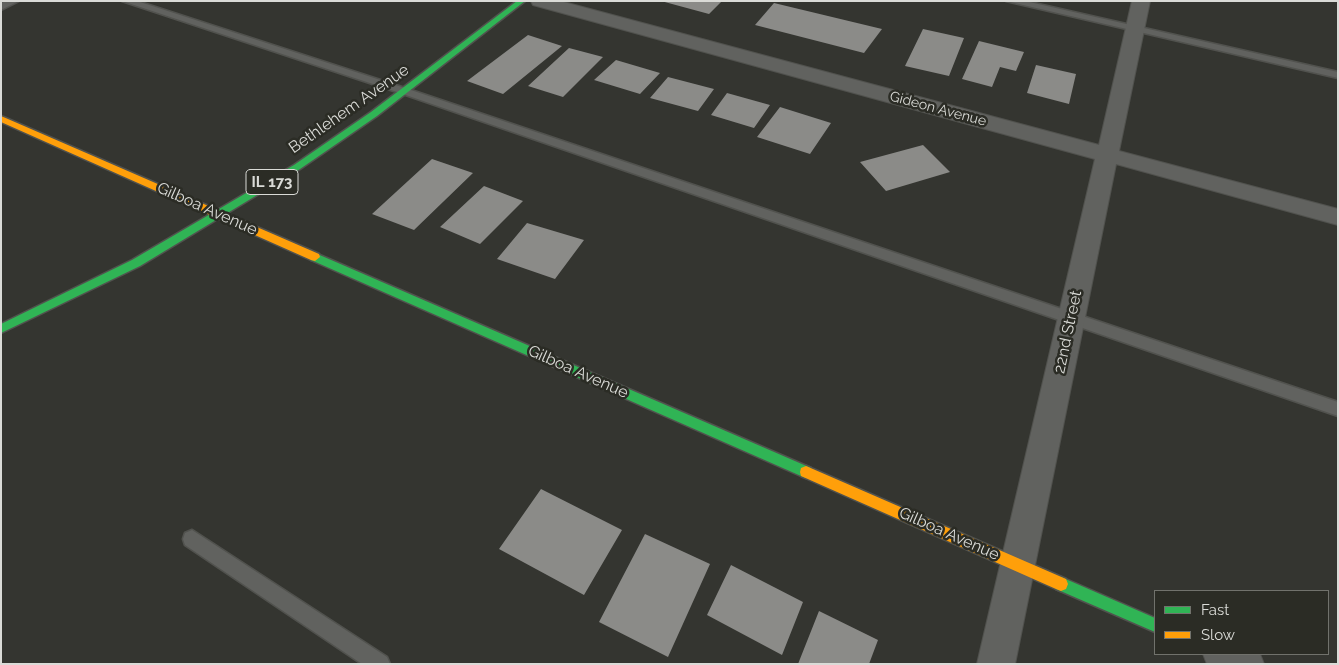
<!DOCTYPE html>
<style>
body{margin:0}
#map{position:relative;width:1339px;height:665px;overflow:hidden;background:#343530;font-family:Raleway,sans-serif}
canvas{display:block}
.frame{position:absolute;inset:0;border:2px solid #dadbd7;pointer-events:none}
.legend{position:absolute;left:1154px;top:590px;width:175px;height:65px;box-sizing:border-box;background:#2b2c25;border:1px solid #71726c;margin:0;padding:6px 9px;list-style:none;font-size:15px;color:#dadbd7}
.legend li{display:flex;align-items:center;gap:10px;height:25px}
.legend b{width:25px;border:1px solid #71726c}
</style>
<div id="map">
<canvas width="1339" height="665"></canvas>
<div class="frame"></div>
<ul class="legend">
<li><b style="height:6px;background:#30b455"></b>Fast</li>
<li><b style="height:6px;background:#ff9f0a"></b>Slow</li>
</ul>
</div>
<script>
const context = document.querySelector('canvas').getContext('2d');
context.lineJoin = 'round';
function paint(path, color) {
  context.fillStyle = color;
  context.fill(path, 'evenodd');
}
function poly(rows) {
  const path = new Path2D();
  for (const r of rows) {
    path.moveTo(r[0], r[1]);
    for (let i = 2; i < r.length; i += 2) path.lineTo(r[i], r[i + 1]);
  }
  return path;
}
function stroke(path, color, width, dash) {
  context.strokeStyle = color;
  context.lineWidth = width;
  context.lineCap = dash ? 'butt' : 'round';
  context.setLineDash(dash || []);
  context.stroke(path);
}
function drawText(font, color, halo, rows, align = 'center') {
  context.font = font + ' Raleway,sans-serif';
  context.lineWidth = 5;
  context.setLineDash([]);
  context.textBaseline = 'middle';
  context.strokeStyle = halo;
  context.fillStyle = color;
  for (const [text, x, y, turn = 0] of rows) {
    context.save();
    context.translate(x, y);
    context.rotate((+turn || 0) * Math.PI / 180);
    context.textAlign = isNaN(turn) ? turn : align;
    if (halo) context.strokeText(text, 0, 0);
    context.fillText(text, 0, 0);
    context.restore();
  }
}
paint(poly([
 [661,1,722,1,709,14],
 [774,3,882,29,864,53,755,25],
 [923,29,964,38,949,76,905,66],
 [528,35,562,46,503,94,467,81],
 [979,41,1024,52,1016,71,1000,67,992,87,962,79],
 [569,48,603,57,563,97,528,86],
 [616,60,660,73,640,94,594,80],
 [1036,65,1076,74,1069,104,1027,93],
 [668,77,714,89,698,111,650,98],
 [727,93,770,105,754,128,711,115],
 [780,107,831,123,810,154,757,137],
 [923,145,950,172,886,191,860,162],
 [432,159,473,173,414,230,372,214],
 [484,186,523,201,480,244,440,227],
 [527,223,584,240,555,279,497,259],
 [541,489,622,530,584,595,499,549],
 [645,534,710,564,668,657,599,622],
 [731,565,803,602,782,655,707,615],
 [819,611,878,640,869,664,798,664]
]), '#8b8b88');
const lane = poly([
 [6,1,19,1,1,10,1,3,6,1],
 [122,1,137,1,408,89,1338,402,1338,416,400,93,122,1],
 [1006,1,1025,1,1338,72,1338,78,1006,1],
 [192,530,387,657,390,664,362,664,185,545,183,539,185,533,192,530]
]);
const street = poly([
 [531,1,560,1,1099,145,1132,1,1150,1,1119,151,1338,209,1338,225,1116,164,1015,664,977,664,1095,159,533,5,531,1],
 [1203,654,1260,654,1264,664,1207,664,1203,654]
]);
const fast = poly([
 [517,1,525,1,377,116,300,169,140,266,1,333,1,324,132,260,294,165,371,112,517,1],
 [315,253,811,468,812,472,811,476,806,478,801,476,311,260,310,257,315,253],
 [1061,577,1155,618,1155,632,1056,589,1054,584,1056,579,1061,577]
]);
const slow = poly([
 [1,116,319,254,320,257,315,261,311,260,1,122,1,116],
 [806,466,1066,579,1068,584,1066,589,1061,591,1056,589,801,476,800,472,801,468,806,466]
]);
stroke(lane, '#51524e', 3);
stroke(street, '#51524e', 2);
stroke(fast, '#51524e', 3);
stroke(slow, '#51524e', 3);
paint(lane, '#61625f');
paint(street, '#61625f');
paint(fast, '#30b455');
paint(slow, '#ff9f0a');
drawText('14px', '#dadbd7', '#2b2c25', [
 ["Gideon Avenue",938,109,15]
]);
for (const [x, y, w] of [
 [272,182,52]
]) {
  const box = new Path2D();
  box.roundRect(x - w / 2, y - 12.5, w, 25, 4);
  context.fillStyle = '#2b2c25';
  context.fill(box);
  stroke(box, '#dadbd7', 1);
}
drawText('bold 15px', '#dadbd7', null, [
 ["IL 173",272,182]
]);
drawText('16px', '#dadbd7', '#2b2c25', [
 ["Bethlehem Avenue",349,109,-35],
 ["Gilboa Avenue",207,209,24],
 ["22nd Street",1068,332,-78],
 ["Gilboa Avenue",578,372,24],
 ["Gilboa Avenue",949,534,24]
]);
</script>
